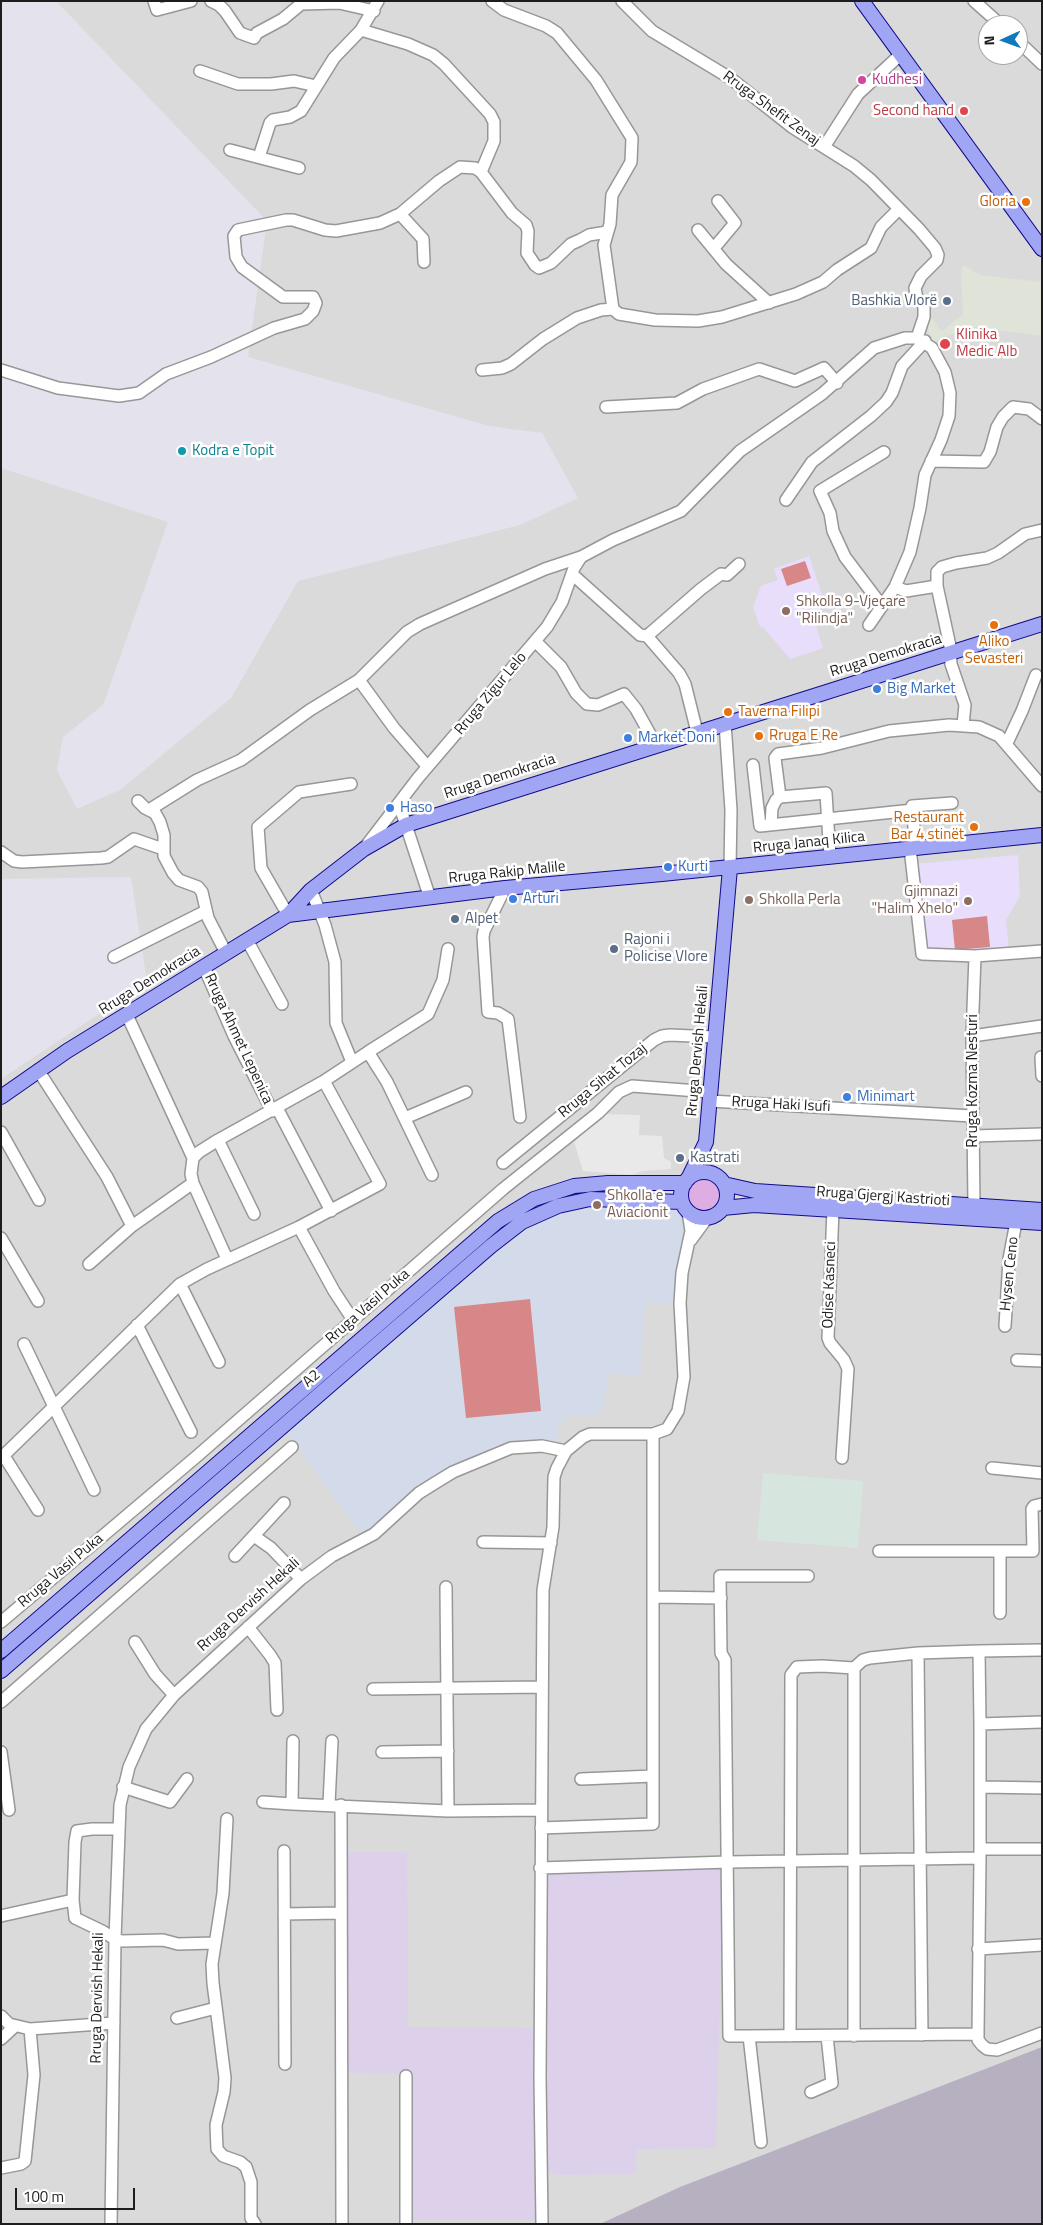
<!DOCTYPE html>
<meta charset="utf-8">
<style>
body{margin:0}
#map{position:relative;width:1043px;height:2225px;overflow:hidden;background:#e4e3ed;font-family:"Titillium Web",sans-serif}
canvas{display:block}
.frame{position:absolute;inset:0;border:2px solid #1d1d1d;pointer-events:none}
.north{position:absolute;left:978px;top:15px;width:50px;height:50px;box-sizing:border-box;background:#fff;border:1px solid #a5a5a5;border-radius:50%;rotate:268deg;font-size:14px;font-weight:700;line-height:20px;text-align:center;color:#1d1d1d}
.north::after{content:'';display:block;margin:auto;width:18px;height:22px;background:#0f7aba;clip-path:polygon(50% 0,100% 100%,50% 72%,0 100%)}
.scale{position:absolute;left:15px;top:2188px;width:120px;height:22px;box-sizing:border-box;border:2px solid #1d1d1d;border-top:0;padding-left:6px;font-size:15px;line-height:18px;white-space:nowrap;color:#1d1d1d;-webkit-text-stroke:4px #fff;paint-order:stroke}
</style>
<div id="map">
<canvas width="1043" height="2225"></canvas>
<div class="frame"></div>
<div class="north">N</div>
<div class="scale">100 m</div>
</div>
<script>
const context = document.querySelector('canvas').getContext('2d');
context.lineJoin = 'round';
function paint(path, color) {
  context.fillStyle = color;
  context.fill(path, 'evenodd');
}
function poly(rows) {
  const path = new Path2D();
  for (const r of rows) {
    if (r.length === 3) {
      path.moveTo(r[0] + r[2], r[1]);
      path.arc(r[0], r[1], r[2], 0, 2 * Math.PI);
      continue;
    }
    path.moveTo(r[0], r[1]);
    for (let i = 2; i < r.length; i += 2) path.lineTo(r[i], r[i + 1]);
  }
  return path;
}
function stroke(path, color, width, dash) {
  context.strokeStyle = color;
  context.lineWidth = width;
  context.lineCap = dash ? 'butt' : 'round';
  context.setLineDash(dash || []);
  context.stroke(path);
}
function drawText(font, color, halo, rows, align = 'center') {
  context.font = font + ' "Titillium Web",sans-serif';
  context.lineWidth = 5;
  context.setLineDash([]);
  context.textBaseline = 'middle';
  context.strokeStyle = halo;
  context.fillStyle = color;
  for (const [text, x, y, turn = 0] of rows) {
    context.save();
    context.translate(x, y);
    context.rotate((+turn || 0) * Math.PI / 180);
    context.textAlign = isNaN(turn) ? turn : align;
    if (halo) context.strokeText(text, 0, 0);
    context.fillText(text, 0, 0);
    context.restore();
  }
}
paint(poly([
 [56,1,1042,1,1042,2224,1,2224,1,1079,147,982,131,877,1,879,1,468,168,522,103,705,63,737,57,770,77,809,120,790,231,698,298,581,520,525,578,498,542,433,489,426,248,357,267,221],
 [988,25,1018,25,1018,55,988,55]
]), '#dadadb');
paint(poly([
 [763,1473,863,1481,858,1548,757,1540]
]), '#d6e6df');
paint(poly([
 [809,556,825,604,813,616,823,648,790,659,763,627,760,627,753,607,761,586,778,580,774,569],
 [1018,855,1020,896,1006,920,1009,950,975,952,926,950,914,864]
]), '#e9ddfc');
paint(poly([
 [582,1201,679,1207,690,1230,681,1267,677,1269,679,1303,645,1302,640,1375,610,1374,601,1414,569,1416,559,1425,556,1442,543,1439,529,1441,513,1446,456,1469,364,1537,286,1432,501,1246,545,1218]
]), '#d3dbea');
paint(poly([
 [1042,2047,1042,2224,600,2224,680,2187]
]), '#b6b0c1');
paint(poly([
 [345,1852,407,1852,408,2027,535,2028,535,2220,411,2220,410,2074,346,2073],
 [723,1867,716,2148,637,2149,635,2174,558,2175,547,2171,546,1873]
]), '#dcd0eb');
paint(poly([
 [704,1195,15]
]), '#deade4');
paint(poly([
 [805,561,811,578,787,586,781,569],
 [987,916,990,947,955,950,952,920],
 [530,1299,541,1411,466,1418,454,1307]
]), '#d78788');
paint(poly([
 [605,1114,640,1115,639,1135,662,1136,664,1158,671,1162,671,1169,642,1171,632,1175,583,1171,574,1142]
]), '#e9e9e9');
paint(poly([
 [963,265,980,275,1042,282,1042,336,973,327,969,346,962,330,933,342,925,321,930,316,942,331,963,314,961,274]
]), '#dfe3d8');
stroke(poly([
 [1,2025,2,2033]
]), '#d8c4a7', 2.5);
const minor = poly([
 [154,1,157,10,191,1],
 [211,1,219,5,225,11,240,33,254,38,257,33,283,19,301,4,339,3,374,11],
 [492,1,504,10,546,26,557,33,596,80,632,138,631,162,612,195,610,224,604,245,613,309,619,314,655,320,698,321,722,317,796,294,823,282,837,270,871,248,881,227,899,209],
 [622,1,652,31,730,78,792,127,854,166,871,180,919,229,935,248,938,255,937,260,921,276,915,288,917,299,924,305,924,317,917,338],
 [974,1,1001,25],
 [361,30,408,44,433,55,444,64,490,114,494,122,494,141,481,172],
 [1018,41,1042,64],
 [200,71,238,84,271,84,294,81,316,86],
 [824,147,858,94,901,54],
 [230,150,299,168],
 [259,157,270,123,273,120,290,117,301,111,334,58,361,30,378,1],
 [400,214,423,239,424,262],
 [698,230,726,264,769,303],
 [714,248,735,223,718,201],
 [1,370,58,388,119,396,139,393,166,374,211,357,274,328,305,319,313,311,316,303,313,297,283,297,242,267,236,257,234,236,238,230,286,220,293,220,325,230,336,231,380,223,400,214,439,181,460,167,475,168,481,172,512,213,526,225,528,231,527,253,535,265,539,268,551,263,571,244,580,240,589,235,607,232],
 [482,370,502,368,511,364,543,339,577,318,601,310,613,309],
 [606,407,677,403,703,389,759,369,795,381,824,368,837,383],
 [931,461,984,462,990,452,997,427,1003,417,1013,407,1029,409,1042,419],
 [786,500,812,462,871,416,886,402,892,393,902,366,925,341],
 [572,574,640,635,647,636,679,673,685,684,697,732],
 [937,586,950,646,951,664,965,705,963,725],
 [895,587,906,591,937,586,937,572,942,567,956,563,987,558,998,553,1025,534,1042,530],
 [882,606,845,557,833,531,830,513,820,491,884,452],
 [647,636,701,589,721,574,727,575,739,564],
 [535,641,561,667,576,693,587,704,598,705,624,694,636,709,656,745],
 [359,680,394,728,427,766],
 [725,723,731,810,730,868],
 [1007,743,1022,711,1036,675],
 [753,765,760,826,913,810],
 [780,797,775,758,778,754,822,748,889,731,949,725,979,727,999,736,1042,786],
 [138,801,145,808,155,813,160,822,164,835,164,856,173,873,179,880,198,887,202,892,208,918,226,953],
 [399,804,430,898],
 [149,810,197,780,241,760,310,710,359,680,407,632,420,624,545,569,581,557,613,540,681,511,740,451,822,394,874,348,905,338,917,338,932,348,945,372,950,393,949,416,941,440,925,475,920,508,910,552,895,587,869,625],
 [771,825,772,808,776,800,780,797,826,793,830,857],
 [366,846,418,778,547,627,562,602,574,568,581,557],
 [910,848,922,954,975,956,1042,951],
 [916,848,912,806,952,803],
 [1,852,14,861,22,862,101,858,108,857,134,839,163,849],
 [505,888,484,931,483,937,488,1012,498,1013,508,1019,520,1117],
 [311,890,325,925,335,962,336,1023,352,1062],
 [288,915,261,868,258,827,299,792,351,784],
 [247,940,282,1004],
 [114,957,206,911],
 [204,967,234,1036,272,1111],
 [127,1015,193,1158],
 [972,1036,1042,1026],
 [368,1052,428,1014,443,980,448,949],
 [1041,1057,1042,1076],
 [38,1070,107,1177,132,1226],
 [710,1101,972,1116],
 [277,1108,331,1211],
 [405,1118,466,1092],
 [1,1132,39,1200],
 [973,1136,1042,1134],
 [218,1140,254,1214],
 [503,1163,654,1040,662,1036,670,1035,715,1037],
 [974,1205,972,1036,975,956],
 [833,1209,828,1338,830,1343,844,1360,848,1369,842,1458],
 [299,1227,334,1291,353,1320],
 [1,1238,38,1301],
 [691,1240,707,1218],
 [227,1259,193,1183,191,1174,193,1158,199,1152,218,1140,324,1081,368,1052,387,1082,432,1175],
 [89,1264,132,1226,193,1183],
 [180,1284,219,1362],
 [137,1325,191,1432],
 [1005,1326,1009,1259,1016,1222],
 [24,1344,94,1490],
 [1017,1360,1042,1361],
 [4,1456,38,1510],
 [1,1458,180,1284,207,1269,299,1227,380,1184,324,1081],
 [992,1468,1042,1473],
 [254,1536,271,1548,301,1579],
 [483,1542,551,1543],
 [879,1551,1033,1551,1032,1509,1034,1506,1042,1504],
 [235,1556,284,1503],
 [446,1587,448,1811],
 [653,1597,721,1598],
 [1000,1613,1000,1551],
 [1,1622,196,1457,503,1189,598,1113,619,1092,632,1086,711,1092],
 [248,1627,270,1655,275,1663,277,1710],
 [135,1642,155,1674,174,1695],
 [979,1651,1042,1650],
 [854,1668,863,1660,870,1658,918,1653],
 [373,1689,542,1687],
 [1,1702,292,1447],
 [1,1752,9,1810],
 [382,1752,448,1751],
 [581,1779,653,1776],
 [123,1787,170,1802,187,1779],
 [981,1787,1042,1788],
 [263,1802,292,1804,293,1741],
 [292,1804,448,1811,541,1810],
 [329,1804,332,1741],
 [341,1805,342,2224],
 [227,1819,223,1893,212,1964,213,1983,225,2078,224,2092,216,2125,217,2149,223,2156,240,2162,246,2167,251,2182,251,2218,255,2224],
 [541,1828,653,1824,653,1434],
 [119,1829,92,1829,77,1831,75,1842,73,1900,75,1918,102,1931,115,1939,122,1941,163,1940,178,1944,214,1943],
 [980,1849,1042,1849],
 [284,1851,285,2064],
 [540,1868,728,1862,980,1858,980,1724,1042,1722],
 [284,1914,341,1913],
 [1,1916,73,1900],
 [978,1949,1042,1945],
 [1,2016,9,2024,30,2029,114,2023],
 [177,2018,216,2008],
 [978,2034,978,2040,982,2045,987,2049,997,2050,1042,2033],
 [922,2035,918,1653,979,1651,980,1724],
 [749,2036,978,2034,980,1858],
 [790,2036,791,1675,797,1667,822,1666,854,1668,854,2036],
 [1,2039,15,2026],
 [811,2092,832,2083,827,2036],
 [761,2142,749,2036,729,2036,725,1660,721,1653,720,1576,808,1576],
 [1,2168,21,2164,25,2161,34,2075,30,2029],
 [111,2224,115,1939,120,1805,129,1767,146,1729,174,1695,301,1579,332,1556,374,1534,419,1493,435,1483,453,1472,511,1448,542,1446,566,1451,583,1437,590,1434,653,1434,667,1429,678,1411,684,1377,680,1303,682,1273,691,1231,688,1212],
 [406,2224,406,2076],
 [542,2224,540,2077,543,1590,553,1527,554,1477,557,1468,566,1451]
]);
const major = poly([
 [862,1,1042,249],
 [288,915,505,888,662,874,1042,835],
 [1,1097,67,1051,288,915,311,890,364,849,406,825,1042,624],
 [704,1195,23],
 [688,1179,706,1142,730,868],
 [724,1184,755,1191,1042,1210],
 [723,1208,754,1205,1042,1223],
 [1,1651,498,1221,534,1199,574,1186,608,1183,685,1183],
 [1,1671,351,1367,491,1246,522,1222,558,1206,590,1199,682,1202]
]);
stroke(minor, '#979797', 14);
stroke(major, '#110b8a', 16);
stroke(minor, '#fff', 11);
stroke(major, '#a1a6f4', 14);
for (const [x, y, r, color] of [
 [862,80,5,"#d1479c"],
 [964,111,5,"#e0444e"],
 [1026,202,5,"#e8710a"],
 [947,301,5,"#5c6f8a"],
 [945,344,6,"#e0444e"],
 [182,451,5,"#0f9aa8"],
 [786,611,5,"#8d6e63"],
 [994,625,5,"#e8710a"],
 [877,689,5,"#3f7fe0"],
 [728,712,5,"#e8710a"],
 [759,736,5,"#e8710a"],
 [628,738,5,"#3f7fe0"],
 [390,808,5,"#3f7fe0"],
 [974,827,5,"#e8710a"],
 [668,867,5,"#3f7fe0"],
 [513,899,5,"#3f7fe0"],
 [749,900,5,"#8d6e63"],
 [968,901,5,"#8d6e63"],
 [455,919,5,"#5c6f8a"],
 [614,949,5,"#5c6f8a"],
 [847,1097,5,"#3f7fe0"],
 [680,1158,5,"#5c6f8a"],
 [597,1205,5,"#8d6e63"]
]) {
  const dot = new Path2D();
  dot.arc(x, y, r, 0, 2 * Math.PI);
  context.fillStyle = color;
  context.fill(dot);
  stroke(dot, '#fff', 2);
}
drawText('15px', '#b23c85', '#fff', [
 ["Kudhesi",872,80]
], 'left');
drawText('15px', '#1d1d1d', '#fff', [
 ["Rruga Shefit Zenaj",771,109,36],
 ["Rruga Demokracia",886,656,-17],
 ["Rruga Zigur Lelo",491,694,-50],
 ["Rruga Demokracia",500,777,-18],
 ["Rruga Janaq Kilica",809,843,-6],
 ["Rruga Rakip Malile",507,873,-6],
 ["Rruga Demokracia",150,981,-32],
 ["Rruga Ahmet Lepenica",238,1039,65],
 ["Rruga Dervish Hekali",698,1051,-85],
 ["Rruga Sihat Tozaj",603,1081,-39],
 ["Rruga Kozma Nesturi",973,1081,-90],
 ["Rruga Haki Isufi",781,1105,3],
 ["Rruga Gjergj Kastrioti",883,1197,4],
 ["Hysen Ceno",1010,1274,-84],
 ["Odise Kasneci",830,1285,-88],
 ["Rruga Vasil Puka",368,1307,-41],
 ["A2",312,1379,-41],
 ["Rruga Vasil Puka",61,1571,-40],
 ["Rruga Dervish Hekali",249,1605,-42],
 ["Rruga Dervish Hekali",98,1998,-89]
]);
drawText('15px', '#be3a42', '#fff', [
 ["Second hand",954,111],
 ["Klinika",956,335,"left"],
 ["Medic Alb",956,352,"left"]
], 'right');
drawText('15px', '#c56008', '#fff', [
 ["Gloria",1016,202],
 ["Aliko",994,642,"center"],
 ["Sevasteri",994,659,"center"],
 ["Taverna Filipi",738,712,"left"],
 ["Rruga E Re",769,736,"left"],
 ["Restaurant",964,818],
 ["Bar 4 stinët",964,835]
], 'right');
drawText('15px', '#4e5e75', '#fff', [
 ["Bashkia Vlorë",937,301,"right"],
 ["Alpet",465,919],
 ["Rajoni i",624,940],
 ["Policise Vlore",624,957],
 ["Kastrati",690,1158]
], 'left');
drawText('15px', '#0d838f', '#fff', [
 ["Kodra e Topit",192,451]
], 'left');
drawText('15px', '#785e54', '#fff', [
 ["Shkolla 9-Vjeçare",796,602],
 ["\"Rilindja\"",796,619],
 ["Gjimnazi",958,892,"right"],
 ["\"Halim Xhelo\"",958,909,"right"],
 ["Shkolla Perla",759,900],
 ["Shkolla e",607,1196],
 ["Aviacionit",607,1213]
], 'left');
drawText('15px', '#366cbe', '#fff', [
 ["Big Market",887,689],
 ["Market Doni",638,738],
 ["Haso",400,808],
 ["Kurti",678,867],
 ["Arturi",523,899],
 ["Minimart",857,1097]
], 'left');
</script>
